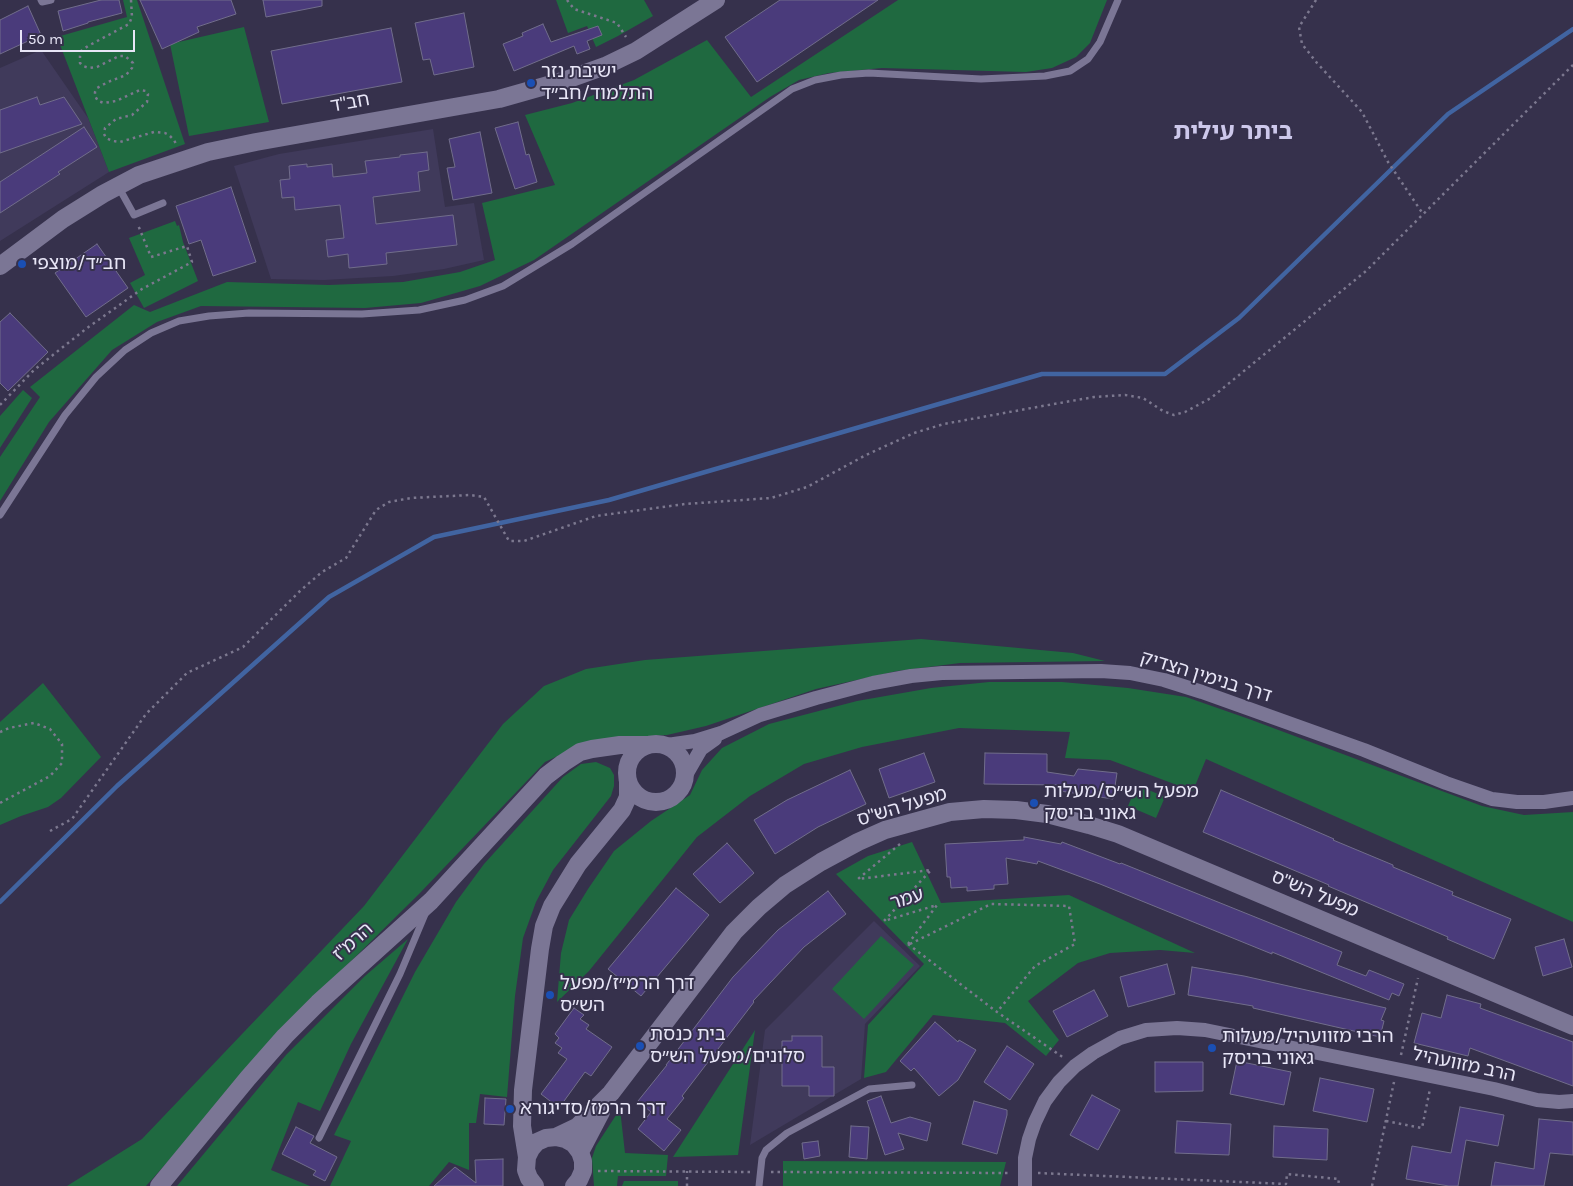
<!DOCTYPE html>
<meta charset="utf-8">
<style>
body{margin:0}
#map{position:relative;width:1573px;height:1186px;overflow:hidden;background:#36314c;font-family:Karla,sans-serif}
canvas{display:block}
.scale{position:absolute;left:20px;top:30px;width:115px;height:22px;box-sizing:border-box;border:2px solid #e8e6f7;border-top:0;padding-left:6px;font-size:15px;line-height:18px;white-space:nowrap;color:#e8e6f7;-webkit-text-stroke:4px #36314c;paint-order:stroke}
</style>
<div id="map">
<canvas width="1573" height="1186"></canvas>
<div class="scale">50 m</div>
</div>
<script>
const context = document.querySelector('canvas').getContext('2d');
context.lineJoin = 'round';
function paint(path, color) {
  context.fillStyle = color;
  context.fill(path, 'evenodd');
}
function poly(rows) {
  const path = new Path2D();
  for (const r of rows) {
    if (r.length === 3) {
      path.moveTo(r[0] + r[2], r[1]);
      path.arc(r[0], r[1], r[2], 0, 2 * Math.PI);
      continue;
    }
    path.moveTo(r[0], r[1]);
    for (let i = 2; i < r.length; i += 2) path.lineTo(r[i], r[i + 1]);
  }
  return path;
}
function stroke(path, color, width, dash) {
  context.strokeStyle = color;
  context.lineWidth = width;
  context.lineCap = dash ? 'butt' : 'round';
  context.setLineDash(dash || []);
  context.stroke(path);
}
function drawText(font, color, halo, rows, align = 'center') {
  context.font = font + ' Karla,"Noto Sans Hebrew",sans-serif';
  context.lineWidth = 4;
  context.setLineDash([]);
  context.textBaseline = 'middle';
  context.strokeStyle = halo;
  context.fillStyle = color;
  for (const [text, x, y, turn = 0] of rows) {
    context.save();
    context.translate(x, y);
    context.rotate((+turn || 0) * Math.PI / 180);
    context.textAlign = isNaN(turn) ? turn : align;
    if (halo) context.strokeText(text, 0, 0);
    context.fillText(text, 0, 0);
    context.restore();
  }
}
paint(poly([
 [41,50,88,118,109,172,0,241,0,68],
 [433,129,445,207,474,203,484,260,444,269,393,276,324,280,271,279,234,166,279,154],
 [874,921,920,966,865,1024,861,1079,750,1145,765,1030]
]), '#403a5b');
paint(poly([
 [123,0,137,0,185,144,109,172,57,37,127,17],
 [556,0,644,0,653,16,618,36,596,47,587,26,568,33],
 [898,0,1107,0,1090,43,1076,57,1052,68,1026,72,882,68,829,73,799,80,770,97,534,260,480,286,421,303,365,308,201,306,157,322,112,350,49,422,0,501,0,457,40,397,30,387,134,305,150,312,227,282,329,285,403,282,460,272,495,260,482,203,555,185,525,115,572,103,634,80,707,40,751,97],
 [244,27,269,122,189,136,170,44],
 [175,221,177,226,179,225,183,242,198,281,144,308,130,283,145,275,129,238],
 [23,390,32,398,0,448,0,416],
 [921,639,1073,653,1105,661,960,663,897,671,816,689,706,726,667,735,622,738,583,744,545,762,419,894,340,972,228,1094,146,1186,67,1186,142,1139,364,906,503,724,544,686,586,669,645,660],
 [989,682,1062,682,1128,688,1186,697,1249,719,1482,806,1524,815,1573,812,1573,922,1206,759,1193,791,1110,760,1065,758,1070,732,959,728,862,747,804,764,750,796,697,837,589,971,557,1002,561,953,569,920,588,889,614,851,651,821,690,795,702,770,722,748,769,724,857,701,931,688],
 [43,683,101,757,61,798,48,807,21,816,0,825,0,722],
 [596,762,610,768,614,775,614,786,611,796,553,870,536,902,523,938,515,996,507,1097,480,1094,476,1123,469,1123,469,1170,449,1162,429,1186,330,1186,351,1141,334,1135,415,972,456,902,484,864,563,777,581,764],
 [1137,785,1165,797,1156,818,1128,806],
 [912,842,941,903,1069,895,1195,953,1160,950,1110,953,1078,963,1028,1001,1059,1040,1046,1056,1005,1023,933,1015,886,1072,864,1078,868,1025,924,964,836,874,868,856],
 [881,936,914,965,864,1019,832,989],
 [408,939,351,1044,320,1111,298,1102,271,1170,310,1186,177,1186,286,1055,365,976],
 [755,1030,738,1155,673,1157],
 [620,1109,625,1153,668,1155,666,1176,618,1176,617,1186,594,1186,592,1158,596,1146],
 [783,1161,1006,1162,1000,1186,783,1186],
 [624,1181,678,1181,678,1186,622,1186]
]), '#1f6940');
stroke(poly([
 [0,902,117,786,329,597,434,537,609,500,1042,374,1165,374,1239,318,1448,114,1573,29]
]), '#4164a1', 4.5);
const building = poly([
 [101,0,119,0,122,13,88,22,88,23,63,31,58,11,101,0],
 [140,0,231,0,236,14,197,27,199,32,162,49,140,0],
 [263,0,322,0,322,6,266,17,263,0],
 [780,0,878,0,757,82,725,37,780,0],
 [28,6,41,35,0,54,0,20,28,6],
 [464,13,474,67,434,75,430,59,423,60,415,23,464,13],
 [543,24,551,42,598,26,602,35,587,41,590,49,577,54,574,46,514,71,503,44,523,36,522,33,543,24],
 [391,28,402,82,282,104,271,51,391,28],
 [37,97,40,105,64,97,82,124,0,153,0,110,37,97],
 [518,122,526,155,529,154,537,182,515,189,495,128,518,122],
 [84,127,97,147,58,172,60,174,0,213,0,182,84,127],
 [480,132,492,193,453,200,447,168,455,167,449,139,480,132],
 [427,152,429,170,418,172,420,191,373,197,376,224,453,215,457,245,386,253,387,264,349,268,348,254,328,257,326,240,344,238,340,205,295,210,294,197,282,198,280,180,290,179,289,166,307,164,307,167,332,164,333,177,367,173,365,161,400,157,400,155,427,152],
 [231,187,256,262,213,276,201,240,189,244,176,206,231,187],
 [97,244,128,288,86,317,55,273,97,244],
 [10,313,48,352,8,391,0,383,0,322,10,313],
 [924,753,935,782,889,798,879,769,924,753],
 [985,753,1047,754,1047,772,1074,776,1078,769,1117,773,1113,799,1060,791,1060,785,984,784,985,753],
 [850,770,866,804,818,827,775,854,754,820,787,800,850,770],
 [1221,790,1334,839,1333,840,1393,865,1393,867,1453,892,1452,895,1511,919,1494,959,1447,939,1448,937,1328,886,1329,885,1203,832,1221,790],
 [1024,837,1061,844,1062,842,1120,864,1121,863,1342,952,1337,965,1366,976,1369,970,1404,984,1399,996,1392,993,1389,1000,1272,952,1272,954,1100,884,1038,861,1037,864,1006,858,1008,884,994,885,994,889,967,891,967,887,951,888,950,877,947,877,945,844,1024,840,1024,837],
 [727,843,754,873,720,903,693,874,727,843],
 [676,888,709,915,641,996,608,969,676,888],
 [828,891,846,914,804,947,753,1001,754,1002,682,1096,684,1098,667,1119,681,1130,664,1151,638,1129,651,1112,638,1101,667,1065,666,1065,733,977,778,930,828,891],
 [1564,939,1572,967,1543,976,1535,947,1564,939],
 [1167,964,1175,994,1128,1007,1120,977,1167,964],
 [1192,967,1244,976,1386,1008,1381,1020,1384,1021,1380,1037,1253,1008,1253,1006,1188,995,1192,967],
 [1094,990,1108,1016,1067,1037,1053,1011,1094,990],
 [1447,995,1481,1004,1480,1008,1573,1042,1573,1086,1470,1048,1468,1056,1414,1043,1422,1013,1441,1018,1447,995],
 [574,1008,584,1015,580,1019,589,1025,586,1029,612,1047,591,1076,585,1072,559,1108,541,1094,567,1059,558,1053,562,1048,555,1043,559,1038,555,1034,574,1008],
 [935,1022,958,1042,959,1040,976,1050,958,1080,939,1096,914,1068,911,1071,900,1061,935,1022],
 [792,1036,822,1036,822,1067,834,1067,834,1096,809,1096,809,1086,782,1086,782,1041,792,1041,792,1036],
 [1007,1046,1034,1064,1010,1100,984,1082,1007,1046],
 [1237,1061,1291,1072,1284,1105,1230,1094,1237,1061],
 [1155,1062,1203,1062,1203,1091,1155,1092,1155,1062],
 [1320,1078,1374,1089,1367,1122,1313,1111,1320,1078],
 [1092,1095,1120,1110,1098,1150,1070,1135,1092,1095],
 [881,1096,891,1123,910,1117,931,1123,927,1141,898,1133,904,1149,885,1155,867,1101,881,1096],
 [485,1098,506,1099,504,1125,484,1124,485,1098],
 [974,1101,1007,1110,1007,1115,997,1154,962,1144,974,1101],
 [1460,1107,1504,1115,1498,1146,1466,1140,1458,1186,1449,1186,1406,1179,1412,1146,1451,1153,1460,1107],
 [1539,1119,1573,1122,1573,1155,1550,1153,1544,1186,1491,1186,1495,1162,1534,1169,1539,1119],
 [1177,1121,1231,1124,1229,1155,1175,1153,1177,1121],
 [851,1126,869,1127,867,1159,849,1157,851,1126],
 [1274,1126,1328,1129,1327,1160,1273,1157,1274,1126],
 [296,1127,314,1136,310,1143,337,1157,325,1181,313,1175,316,1171,282,1154,296,1127],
 [818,1141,820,1156,804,1159,802,1143,818,1141],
 [503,1159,503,1186,434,1186,455,1167,476,1183,475,1160,503,1159]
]);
paint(building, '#4a3b7b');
stroke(building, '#716d8b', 1);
stroke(poly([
 [131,0,132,17,129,24,88,46,81,51,80,56,80,63,83,66,89,68,97,67,119,56,125,56,133,63,132,68,126,75,108,82,97,88,95,92,95,96,98,101,104,103,116,101,140,90,146,91,148,94,147,102,132,115,116,119,105,128,104,134,106,138,113,141,120,142,154,132,165,133,169,135,174,140,177,146],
 [567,0,574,9,617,23,626,37],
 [1316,0,1299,27,1302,44,1317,63,1362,112,1388,162,1423,214],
 [0,405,34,370,87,328,142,289,192,262,187,246,151,257,138,225],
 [0,732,9,728,34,723,50,729,62,744,62,763,50,776,0,803],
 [50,831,72,819,146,714,187,673,243,647,301,590,322,572,346,558,376,510,389,502,411,498,470,495,484,497,509,541,524,541,596,516,685,504,771,498,807,487,866,455,914,433,944,424,1037,407,1094,397,1125,395,1143,398,1163,411,1174,415,1185,412,1211,398,1366,271,1573,65],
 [900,844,858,879,931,870,884,921,937,905,908,944],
 [908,944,997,1012,1064,1058],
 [910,944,991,904,1069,906,1075,944,1035,966,997,1012],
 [1401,1055,1418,978],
 [1386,1121,1422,1128,1430,1089],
 [598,1171,750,1172],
 [771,1172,1010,1173],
 [1038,1173,1286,1184,1287,1174,1339,1179,1338,1186],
 [687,1186,687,1171],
 [1372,1186,1394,1082]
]), '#7c788f', 2.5, [2.5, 4]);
stroke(poly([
 [41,0,42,2,51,0],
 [118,186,134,215,163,203],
 [0,515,65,415,96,377,125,350,151,333,179,321,209,316,249,313,362,314,419,310,465,300,503,286,572,244,792,89,815,80,841,75,869,73,981,79,1045,76,1070,71,1088,59,1100,42,1118,0],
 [319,1138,400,974,426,912],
 [759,1186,762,1158,766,1150,787,1133,869,1089,912,1085]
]), '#7b7695', 7);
stroke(poly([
 [667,745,695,741,721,733,760,715,816,698,873,683,911,676,942,673,1101,671,1130,673,1164,680,1202,692,1364,750,1446,783,1492,799,1517,802,1544,802,1573,798],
 [686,775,701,749,715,739],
 [1025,1186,1025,1158,1029,1139,1035,1122,1045,1101,1059,1082,1075,1066,1093,1053,1120,1038,1146,1030,1177,1028,1205,1030,1494,1089,1537,1100,1559,1102,1573,1101]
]), '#7b7695', 14);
stroke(poly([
 [0,266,63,219,103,194,139,175,208,152,256,142,499,99,566,80,605,66,636,51,716,0],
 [656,773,29],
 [556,1137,577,1127,611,1093,734,932,759,907,785,885,821,862,858,842,885,830,950,812,984,809,1016,810,1047,814,1089,825,1118,834,1573,1026],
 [580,1152,601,1112],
 [527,1157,522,1126,523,1090,540,949,544,926,552,906,578,864,622,810,628,797,628,782],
 [159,1186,248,1078,285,1036,318,1003,431,901,546,776,563,763,580,752,592,749,620,745,647,745],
 [535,1186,529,1178,526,1170,527,1157,531,1149,537,1142,546,1138,556,1137,565,1139,574,1144,580,1152,583,1161,583,1171,579,1180,574,1186]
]), '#7b7695', 18);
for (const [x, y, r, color] of [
 [531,83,5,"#1a4fb4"],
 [22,264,5,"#1a4fb4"],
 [1034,803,5,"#1a4fb4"],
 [550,995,5,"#1a4fb4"],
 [640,1046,5,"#1a4fb4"],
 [1212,1048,5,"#1a4fb4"],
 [510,1109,5,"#1a4fb4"]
]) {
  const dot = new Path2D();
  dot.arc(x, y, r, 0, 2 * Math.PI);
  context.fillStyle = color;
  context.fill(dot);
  stroke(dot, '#36314c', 2);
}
drawText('19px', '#e8e6f7', '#36314c', [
 ["ישיבת נזר",541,72],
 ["התלמוד/חב״ד",541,94],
 ["חב״ד/מוצפי",32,264],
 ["מפעל הש״ס/מעלות",1044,792],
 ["גאוני בריסק",1044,814],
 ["דרך הרמ״ז/מפעל",560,984],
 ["הש״ס",560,1006],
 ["בית כנסת",650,1035],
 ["סלונים/מפעל הש״ס",650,1057],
 ["הרבי מזוועהיל/מעלות",1222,1037],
 ["גאוני בריסק",1222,1059],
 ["דרך הרמז/סדיגורא",520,1109]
], 'left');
drawText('19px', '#e8e6f7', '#36314c', [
 ["חב\"ד",350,103,-10],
 ["דרך בנימין הצדיק",1206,677,17],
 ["מפעל הש\"ס",902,807,-17],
 ["מפעל הש\"ס",1315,894,23],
 ["עמר",907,899,-17],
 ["הרמ\"ז",353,942,-42],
 ["הרב מזוועהיל",1464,1065,12]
]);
drawText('bold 24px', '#cdc8eb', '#36314c', [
 ["ביתר עילית",1233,132]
]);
</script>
